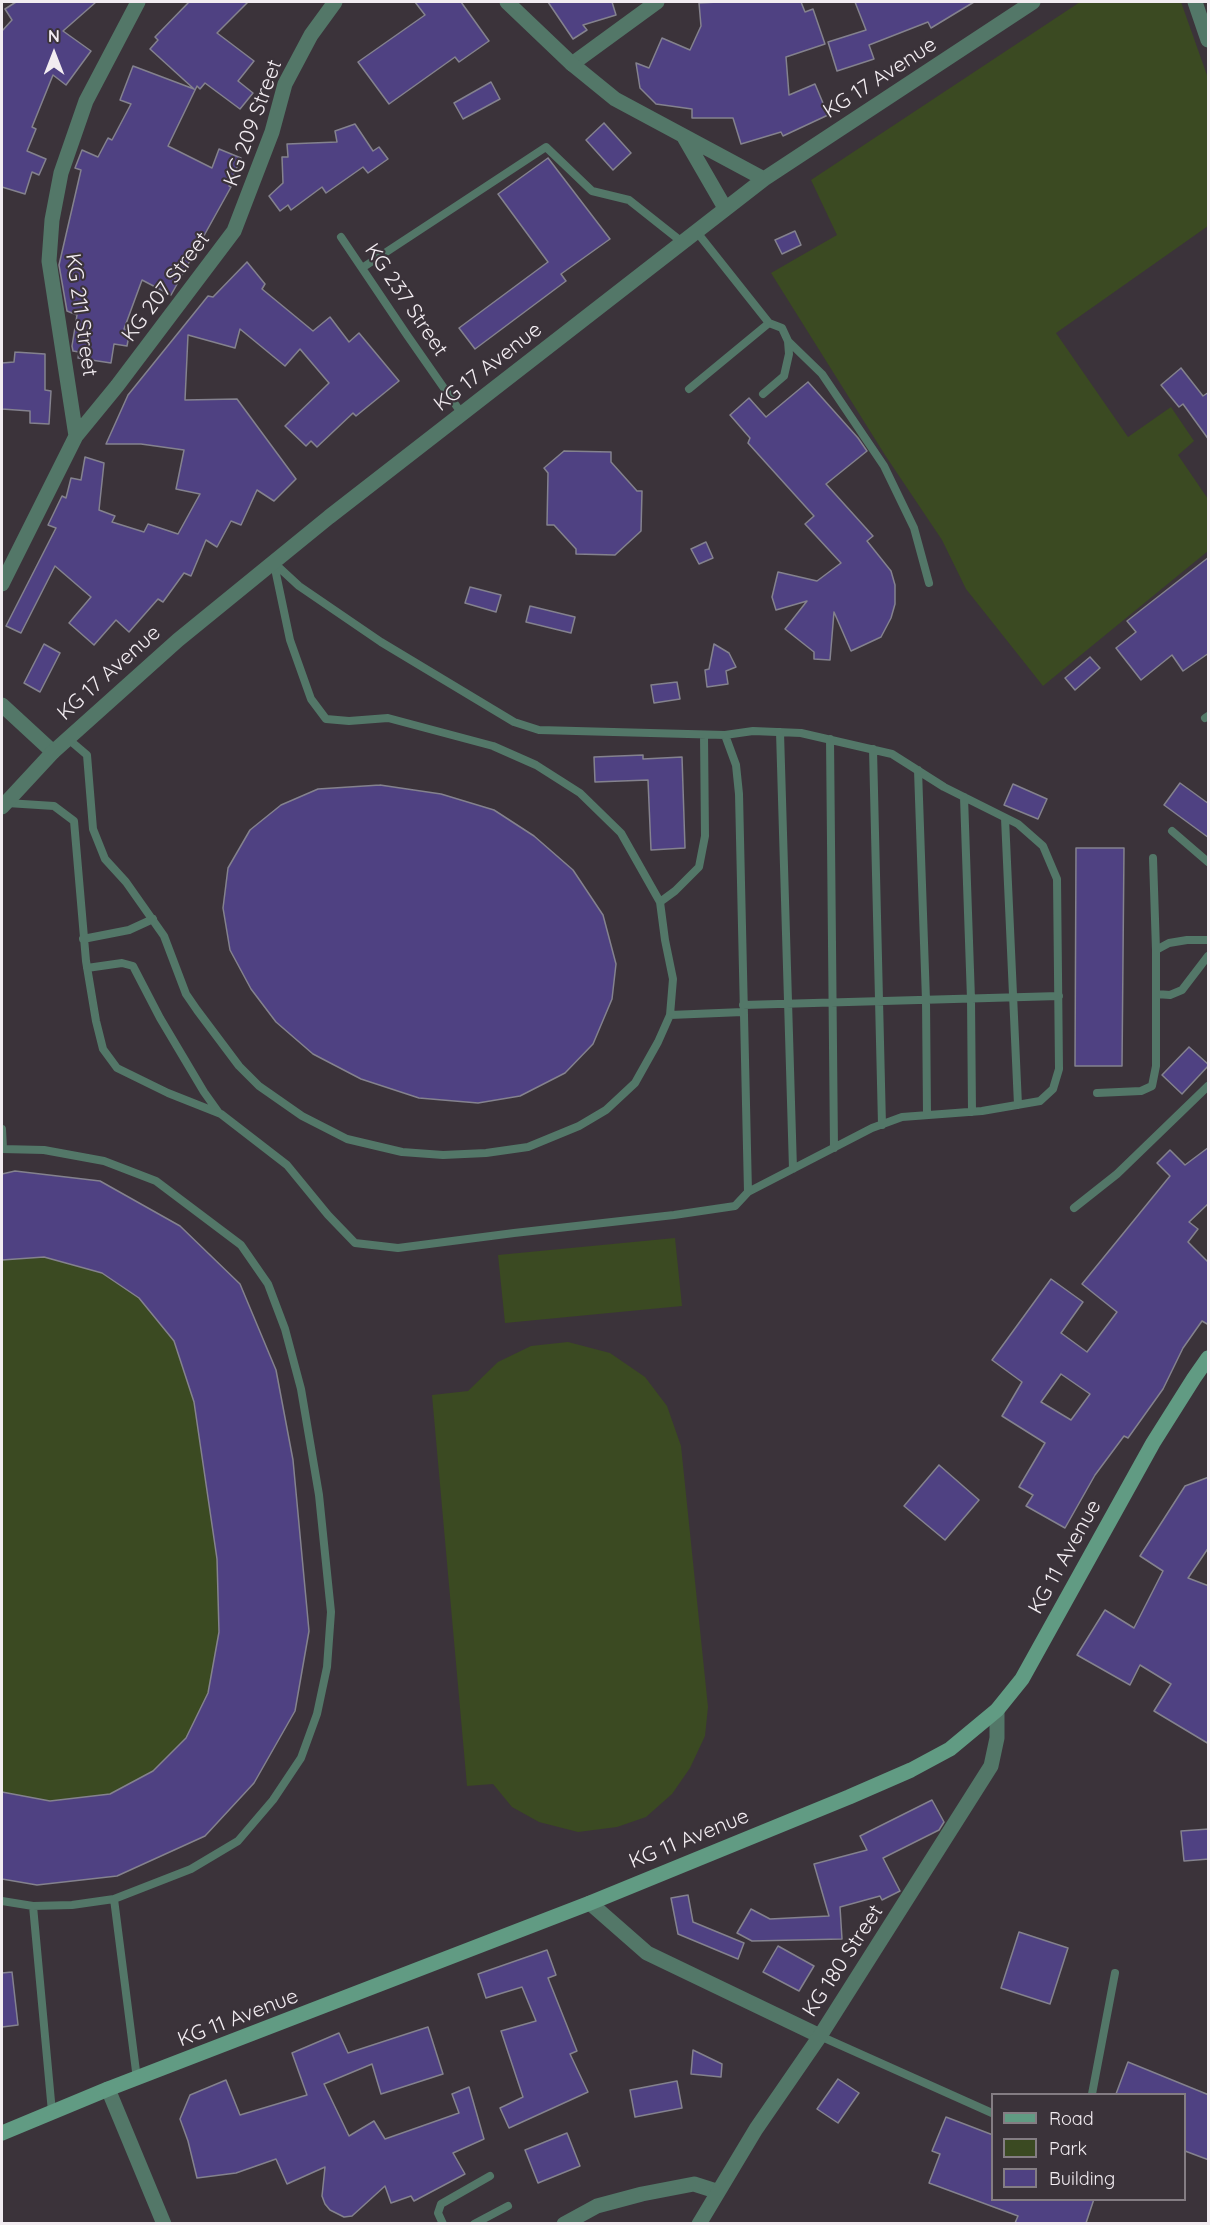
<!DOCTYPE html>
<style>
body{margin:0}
#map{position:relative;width:1210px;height:2225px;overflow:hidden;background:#3b333a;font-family:Quicksand,sans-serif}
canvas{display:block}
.frame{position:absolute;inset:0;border:3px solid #f2ecf1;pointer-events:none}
.legend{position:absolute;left:991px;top:2093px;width:195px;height:108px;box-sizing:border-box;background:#3b333a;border:2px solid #847d83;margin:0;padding:8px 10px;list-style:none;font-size:18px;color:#f2ecf1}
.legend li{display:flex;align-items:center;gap:12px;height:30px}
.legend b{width:30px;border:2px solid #847d83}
.north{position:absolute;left:24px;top:24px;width:60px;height:60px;-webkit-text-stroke:4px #3b333a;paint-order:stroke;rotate:0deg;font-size:16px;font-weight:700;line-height:24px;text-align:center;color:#f2ecf1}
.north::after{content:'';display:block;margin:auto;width:21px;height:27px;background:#f2ecf1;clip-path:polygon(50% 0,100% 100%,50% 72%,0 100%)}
</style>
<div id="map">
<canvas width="1210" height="2225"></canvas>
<div class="frame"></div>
<ul class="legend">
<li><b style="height:8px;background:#619b83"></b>Road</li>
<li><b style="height:16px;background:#3b4a22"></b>Park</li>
<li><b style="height:16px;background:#4f4182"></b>Building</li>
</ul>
<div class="north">N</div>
</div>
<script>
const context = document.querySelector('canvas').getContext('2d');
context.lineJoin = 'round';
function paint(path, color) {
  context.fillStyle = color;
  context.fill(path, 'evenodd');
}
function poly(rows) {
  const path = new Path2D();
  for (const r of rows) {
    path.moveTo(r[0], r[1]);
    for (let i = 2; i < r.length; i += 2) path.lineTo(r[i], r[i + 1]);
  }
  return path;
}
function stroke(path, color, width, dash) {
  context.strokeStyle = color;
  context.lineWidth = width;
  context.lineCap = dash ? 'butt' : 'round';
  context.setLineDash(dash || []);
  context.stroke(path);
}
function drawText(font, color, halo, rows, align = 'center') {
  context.font = font + ' Quicksand,sans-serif';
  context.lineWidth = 4.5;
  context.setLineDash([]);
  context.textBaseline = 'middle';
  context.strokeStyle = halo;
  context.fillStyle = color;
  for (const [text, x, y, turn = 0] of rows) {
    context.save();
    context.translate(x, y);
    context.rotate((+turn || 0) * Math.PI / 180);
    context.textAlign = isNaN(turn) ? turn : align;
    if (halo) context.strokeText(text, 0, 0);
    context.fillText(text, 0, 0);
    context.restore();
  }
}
paint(poly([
 [1080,2,1181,2,1208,78,1208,226,1056,333,1128,437,1171,407,1194,441,1178,455,1208,499,1208,551,1043,686,966,589,942,540,885,455,771,273,837,235,811,180],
 [15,1171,100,1181,180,1226,240,1284,276,1370,293,1460,309,1631,295,1711,254,1783,205,1836,117,1876,37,1885,2,1879,2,1174],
 [675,1238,682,1306,505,1323,498,1255],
 [568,1342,610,1353,645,1377,667,1406,681,1446,708,1707,705,1736,690,1768,672,1794,646,1817,617,1827,578,1832,539,1822,512,1807,493,1784,467,1786,432,1395,468,1391,498,1362,531,1346]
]), '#3b4a22');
const building = poly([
 [16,2,96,2,63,31,91,51,66,85,53,75,32,127,36,129,27,151,46,159,39,175,32,172,25,194,2,187,2,31,12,20,5,9,16,2],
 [189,2,248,2,217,33,254,61,238,81,253,93,240,109,205,83,200,89,197,86,168,146,212,168,219,149,241,158,229,186,231,187,171,295,142,280,124,329,130,330,127,346,114,344,111,363,78,358,79,352,73,351,72,346,77,315,67,311,59,265,81,170,75,168,82,150,98,157,108,138,112,140,131,104,120,100,133,66,194,89,150,49,158,40,155,37,189,2],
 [415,2,461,2,489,41,459,62,455,57,389,104,358,62,425,15,415,2],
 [548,2,612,2,616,15,583,25,587,30,573,39,548,2],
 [718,2,801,2,805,12,813,9,825,44,786,57,789,95,815,84,828,115,783,136,781,132,741,144,733,118,692,118,692,109,656,104,640,88,636,63,649,68,662,38,690,50,701,26,699,3,718,2],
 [855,2,974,2,931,28,928,22,869,45,874,59,837,71,828,42,866,30,855,2],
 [491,82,500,99,463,119,454,103,491,82],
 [604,123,631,153,613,170,586,140,604,123],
 [355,124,373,151,379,147,388,159,368,173,363,167,326,193,322,187,291,210,288,205,280,211,269,196,283,183,282,157,288,157,287,144,337,142,335,131,355,124],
 [548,158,610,239,561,274,566,281,475,349,459,328,548,262,498,194,548,158],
 [795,231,801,245,782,254,775,240,795,231],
 [247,262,265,284,262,289,313,331,330,317,349,342,359,333,399,381,356,416,353,413,317,447,311,441,306,446,285,426,329,383,300,349,285,366,240,329,235,348,188,335,185,400,237,399,296,479,274,501,257,490,241,525,231,521,217,547,206,540,191,576,184,573,163,602,158,599,129,632,116,620,94,645,69,623,91,597,55,566,21,633,6,626,56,528,48,525,62,496,66,498,71,478,81,480,85,457,104,463,99,510,115,516,112,522,144,532,148,524,178,534,200,494,176,489,184,450,141,444,106,444,128,395,208,296,213,297,247,262],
 [15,352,45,354,45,390,51,391,49,424,30,423,30,411,2,409,2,363,14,362,15,352],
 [1181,368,1203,396,1209,392,1209,440,1183,404,1179,407,1161,385,1181,368],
 [808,382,858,438,867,451,826,484,873,536,867,541,891,571,895,585,895,604,891,618,881,637,851,651,834,612,830,660,814,659,814,652,785,629,807,601,776,610,772,597,778,572,817,581,841,563,805,524,814,516,748,443,750,438,730,415,749,398,766,417,808,382],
 [564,451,611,452,611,462,637,491,642,491,641,531,615,555,576,554,576,549,554,525,547,525,548,473,544,468,564,451],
 [706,542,713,558,699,564,691,549,706,542],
 [1209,557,1209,653,1183,671,1172,655,1141,680,1116,648,1136,632,1127,621,1209,557],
 [470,587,501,595,496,612,465,603,470,587],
 [530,606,575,617,571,633,526,622,530,606],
 [44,644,60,653,40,692,24,683,44,644],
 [714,644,729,653,736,667,726,671,728,684,707,687,705,670,709,669,714,644],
 [1090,657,1100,668,1075,690,1065,678,1090,657],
 [677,682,680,699,654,703,651,685,677,682],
 [643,755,643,759,682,757,685,848,651,850,648,780,595,782,594,757,643,755],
 [1180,783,1209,804,1209,838,1164,805,1180,783],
 [1013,784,1047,799,1038,819,1004,805,1013,784],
 [380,785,441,794,494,810,534,836,573,870,603,915,616,964,612,999,593,1044,565,1073,520,1096,478,1103,419,1098,361,1079,313,1054,276,1022,251,989,230,950,223,908,228,868,250,830,281,805,318,789,380,785],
 [1076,848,1124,848,1122,1066,1075,1066,1076,848],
 [1189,1047,1209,1065,1182,1094,1162,1075,1189,1047],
 [1209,1147,1209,1203,1189,1222,1198,1229,1188,1242,1209,1263,1209,1325,1202,1321,1183,1348,1163,1389,1128,1438,1124,1436,1095,1475,1065,1528,1026,1506,1033,1495,1019,1487,1045,1443,1002,1416,1022,1382,992,1360,1051,1279,1083,1302,1061,1333,1087,1352,1117,1312,1082,1284,1170,1176,1157,1163,1170,1150,1185,1165,1209,1147],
 [1061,1374,1090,1394,1071,1420,1041,1402,1061,1374],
 [15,1171,100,1181,180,1226,240,1284,276,1370,293,1460,309,1631,295,1711,254,1783,205,1836,117,1876,37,1885,2,1879,2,1792,50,1801,110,1794,153,1771,186,1738,208,1693,219,1632,217,1559,194,1402,174,1341,139,1298,102,1273,44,1257,2,1260,2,1174,15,1171],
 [939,1465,979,1500,945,1540,904,1506,939,1465],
 [1209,1477,1209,1547,1188,1578,1209,1586,1209,1744,1154,1711,1171,1684,1140,1665,1130,1685,1077,1655,1105,1610,1134,1628,1163,1571,1140,1556,1185,1486,1209,1477],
 [932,1800,944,1822,939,1830,883,1858,900,1891,882,1900,880,1896,840,1907,842,1939,752,1941,737,1933,751,1909,770,1919,829,1916,814,1864,867,1850,860,1836,932,1800],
 [1209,1829,1209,1859,1184,1861,1181,1831,1209,1829],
 [688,1895,693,1922,744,1943,738,1959,678,1934,671,1898,688,1895],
 [1019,1932,1068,1948,1050,2004,1001,1988,1019,1932],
 [778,1946,814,1966,799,1991,763,1972,778,1946],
 [547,1950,556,1975,548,1978,577,2051,570,2054,588,2092,509,2128,500,2108,523,2097,501,2031,536,2021,522,1987,486,1998,478,1974,547,1950],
 [12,1972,18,2025,2,2027,2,1973,12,1972],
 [428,2027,443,2074,381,2094,372,2064,324,2084,349,2136,374,2121,385,2139,459,2113,452,2094,469,2087,484,2139,453,2153,465,2174,414,2201,411,2196,391,2203,385,2186,352,2216,344,2217,330,2210,325,2204,322,2196,325,2167,287,2184,276,2159,236,2173,197,2178,188,2141,180,2119,190,2095,226,2080,240,2115,307,2095,292,2053,339,2033,348,2053,428,2027],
 [693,2050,722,2064,721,2077,691,2074,693,2050],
 [1128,2062,1209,2095,1209,2160,1185,2151,1185,2094,1116,2094,1128,2062],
 [838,2079,859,2093,838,2123,817,2109,838,2079],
 [677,2081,682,2108,635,2117,630,2090,677,2081],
 [946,2117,993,2135,993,2199,1094,2199,1086,2223,1015,2223,1018,2216,929,2183,940,2154,932,2151,946,2117],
 [567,2133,580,2166,538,2183,525,2150,567,2133]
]);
paint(building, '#4f4182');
stroke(building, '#84828e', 1.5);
stroke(poly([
 [341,237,407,335,462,414],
 [362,268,546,147,592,191,629,200,682,242],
 [788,341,822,374,884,466,914,528,929,583],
 [689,389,769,323,696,231],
 [763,394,784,376,789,354,788,341,782,328,769,323],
 [274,564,290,640,311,699,326,719,349,721,388,718,493,746,536,765,580,793,621,833,660,902],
 [1205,718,1208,716],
 [780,732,793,1169],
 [725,735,753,731,801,733,892,754,944,787,1018,824,1043,846,1057,879,1059,1069,1053,1089,1040,1101,982,1111,902,1117,872,1128,748,1192],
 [67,738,87,755,93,829,105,859,126,882,164,936,186,994,197,1010,239,1066,259,1086,302,1116,347,1139,402,1152,443,1155,486,1153,528,1147,579,1126,606,1110,620,1097,635,1083,658,1042,670,1015,743,1012],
 [830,739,834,1148],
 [873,749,882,1125],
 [918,770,926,1000,927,1115],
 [964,797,971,999,972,1112],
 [7,803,54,806,74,821,86,961,96,1021,103,1049,117,1068,168,1093,221,1114,287,1165,328,1215,355,1243,398,1248,514,1233,674,1215,735,1206,748,1192,739,794,736,765,725,735,539,730,514,722,381,642,299,586,273,562],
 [1005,818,1018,1105],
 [1172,831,1208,862],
 [1153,858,1156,950],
 [83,939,129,930,153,919],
 [1208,940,1187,940,1169,943,1156,950,1156,994,1170,995,1182,990,1208,956],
 [87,968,122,963,133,966,160,1018,204,1092,219,1113],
 [743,1005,1059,996],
 [670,1015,673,979,665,940,660,902,675,891,699,867,705,836,704,735],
 [1097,1093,1141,1091,1152,1086,1156,1066,1156,994],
 [2,1129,3,1149],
 [2,1149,44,1150,104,1161,156,1181,241,1245,268,1284,285,1329,301,1389,319,1495,331,1612,327,1667,317,1714,301,1758,273,1800,238,1841,191,1869,114,1899,72,1905,33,1906,2,1901],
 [1074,1208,1117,1174,1208,1086],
 [114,1899,137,2079],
 [33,1906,52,2112],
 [820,2036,992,2113],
 [1092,2094,1115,1973],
 [443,2224,438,2213,441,2204,490,2176],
 [474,2224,508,2206]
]), '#537768', 8);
stroke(poly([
 [1195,2,1208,40],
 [572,64,657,2],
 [76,436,49,261,52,220,61,173,86,101,138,2],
 [2,584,76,436,117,386,234,231,272,132,285,84,311,35,335,2],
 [2,705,53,752],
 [590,1903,647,1953,820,2036],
 [108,2089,164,2224],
 [564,2224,597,2206,642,2194,694,2184,716,2191]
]), '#537768', 15);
stroke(poly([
 [507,2,572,64,615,99,764,179],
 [684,137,725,208],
 [2,807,53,752,178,640,329,517,764,179,1033,2],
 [699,2224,756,2129,820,2036,991,1766,997,1738,997,1710]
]), '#537768', 15);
stroke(poly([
 [2,2133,108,2089,590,1903,849,1797,911,1770,950,1749,997,1710,1022,1679,1153,1443,1194,1378,1208,1358]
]), '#619b83', 15);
drawText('21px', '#f2ecf1', '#3b333a', [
 ["KG 17 Avenue",880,78,-33],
 ["KG 209 Street",253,123,-70],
 ["KG 207 Street",166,287,-53],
 ["KG 237 Street",406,300,56],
 ["KG 211 Street",81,315,82],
 ["KG 17 Avenue",488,367,-38],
 ["KG 17 Avenue",109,673,-42],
 ["KG 11 Avenue",1065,1557,-61],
 ["KG 11 Avenue",689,1839,-22],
 ["KG 180 Street",843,1961,-57],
 ["KG 11 Avenue",238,2018,-21]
]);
</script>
